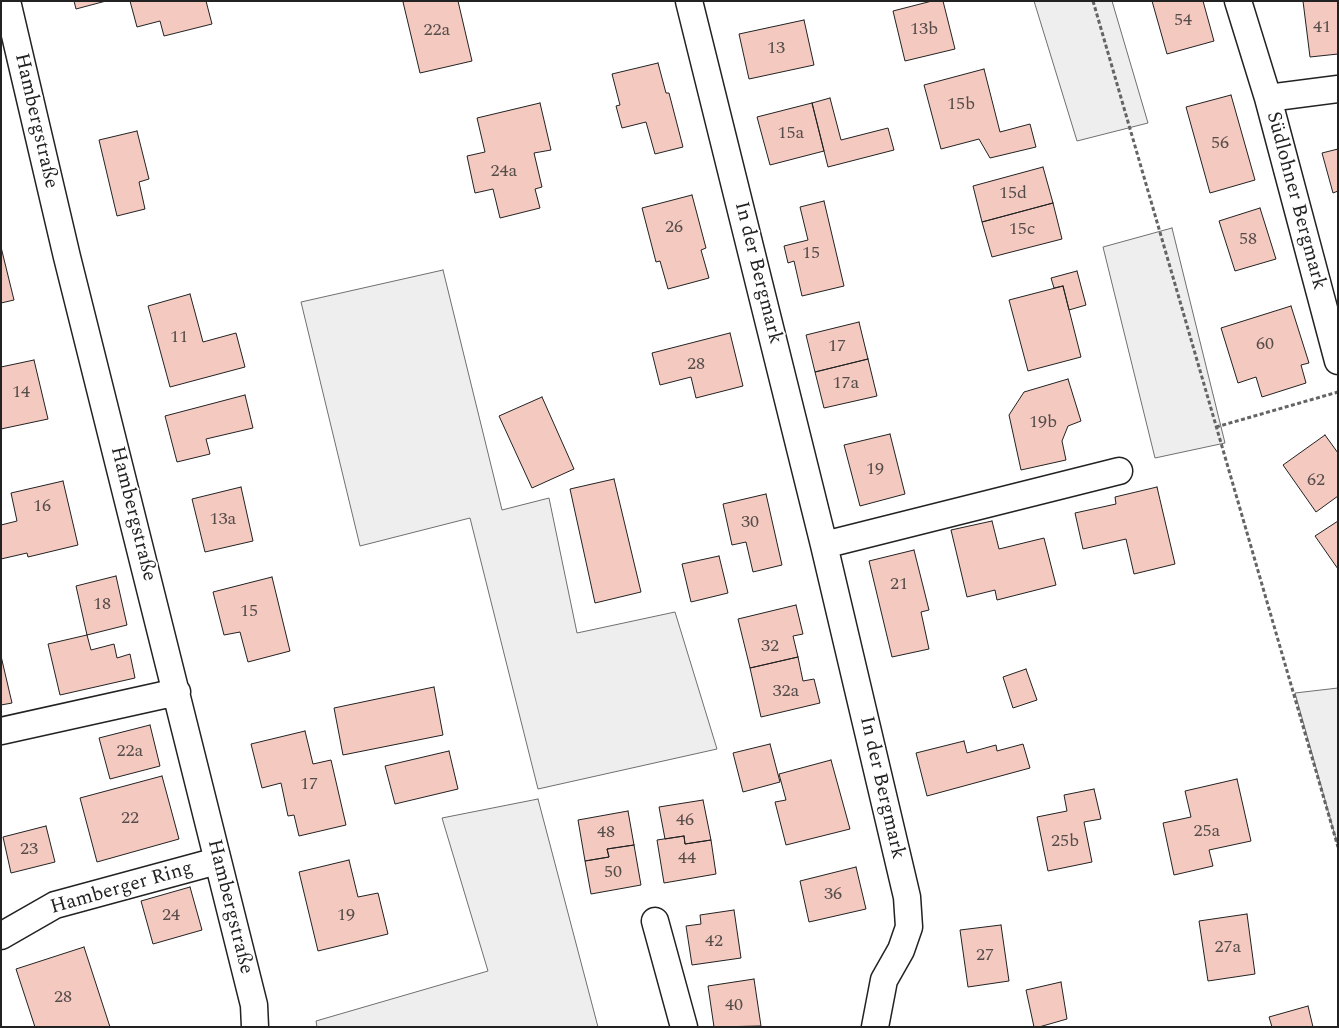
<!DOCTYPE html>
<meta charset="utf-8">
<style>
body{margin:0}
#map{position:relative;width:1339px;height:1028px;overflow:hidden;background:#fff;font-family:Spectral,serif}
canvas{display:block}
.frame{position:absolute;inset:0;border:2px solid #222;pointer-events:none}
</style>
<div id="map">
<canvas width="1339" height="1028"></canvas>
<div class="frame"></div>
</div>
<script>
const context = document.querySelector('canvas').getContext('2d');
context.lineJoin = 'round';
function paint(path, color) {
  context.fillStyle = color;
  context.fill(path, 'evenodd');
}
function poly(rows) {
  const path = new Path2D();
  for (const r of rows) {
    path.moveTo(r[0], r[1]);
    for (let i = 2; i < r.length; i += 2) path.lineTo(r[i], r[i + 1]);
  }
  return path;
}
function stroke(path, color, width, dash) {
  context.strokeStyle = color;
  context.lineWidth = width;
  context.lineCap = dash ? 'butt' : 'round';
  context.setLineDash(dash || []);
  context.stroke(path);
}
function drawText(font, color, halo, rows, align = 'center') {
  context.font = font + ' Spectral,serif';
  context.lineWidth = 4;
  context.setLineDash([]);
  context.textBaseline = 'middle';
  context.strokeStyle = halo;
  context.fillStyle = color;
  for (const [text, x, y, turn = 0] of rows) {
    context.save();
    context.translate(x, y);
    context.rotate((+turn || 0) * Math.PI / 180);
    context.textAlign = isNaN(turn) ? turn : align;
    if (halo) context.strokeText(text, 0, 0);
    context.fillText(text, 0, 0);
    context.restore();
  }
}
const green = poly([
 [1034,1,1112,1,1148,123,1077,141,1034,1],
 [1172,228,1225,443,1155,458,1103,247,1172,228],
 [443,270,502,510,549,498,577,633,675,612,717,749,538,789,470,518,360,546,301,302,443,270],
 [1338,688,1338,846,1295,693,1338,688],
 [538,799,598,1027,317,1027,316,1021,488,971,442,818,538,799]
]);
paint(green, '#eee');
stroke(green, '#6f6f6f', 1);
const building = poly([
 [74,1,106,1,76,9,74,1],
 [130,1,206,1,212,24,164,36,160,21,137,27,130,1],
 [406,1,458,1,472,61,420,73,403,2,406,1],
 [932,1,943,1,955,49,905,61,893,11,932,1],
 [1152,1,1203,1,1214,41,1167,54,1152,1],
 [1303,1,1338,1,1338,54,1310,57,1303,1],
 [804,20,814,65,749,79,739,34,804,20],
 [658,63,666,93,669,93,683,147,655,154,646,122,622,128,616,106,620,105,612,74,658,63],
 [984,69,1000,132,1030,124,1036,147,990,158,979,139,941,149,924,85,984,69],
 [1231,95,1255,180,1210,193,1186,107,1231,95],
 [830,98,841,140,888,128,894,150,828,167,812,103,830,98],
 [540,103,551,150,534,153,542,187,535,189,540,208,500,218,493,189,475,193,467,156,485,152,477,118,540,103],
 [812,103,824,151,770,165,757,117,812,103],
 [137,131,149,179,139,182,145,209,117,216,99,140,137,131],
 [1338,149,1338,191,1333,193,1322,153,1338,149],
 [1043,167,1053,203,982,222,973,186,1043,167],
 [692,195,706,248,701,250,709,278,668,289,660,261,656,262,642,208,692,195],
 [824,201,844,286,802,296,794,261,788,263,784,246,808,240,800,207,824,201],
 [1053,203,1062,239,992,257,982,222,1053,203],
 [1260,208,1276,259,1235,271,1219,221,1260,208],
 [1,247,14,300,1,303,1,247],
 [1077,271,1086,305,1069,310,1063,286,1054,288,1051,278,1077,271],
 [1063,286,1081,357,1028,371,1009,300,1063,286],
 [190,294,203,342,236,333,245,367,170,387,148,306,190,294],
 [1291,306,1309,363,1301,365,1306,383,1262,397,1256,377,1238,383,1221,328,1291,306],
 [859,322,868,359,815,372,806,335,859,322],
 [730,333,743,386,696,398,691,377,660,385,652,353,730,333],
 [868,359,877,396,824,408,815,372,868,359],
 [34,360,48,419,1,429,1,367,34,360],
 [1068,379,1081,421,1068,426,1062,441,1066,460,1021,470,1009,415,1024,392,1068,379],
 [245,395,253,428,206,439,210,454,177,462,165,416,245,395],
 [542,397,574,469,532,488,499,416,542,397],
 [890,434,905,494,860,506,844,445,890,434],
 [1325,435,1338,453,1338,496,1316,512,1283,465,1325,435],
 [614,479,641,592,595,603,570,489,614,479],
 [63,481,78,545,28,557,27,553,1,559,1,525,17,521,11,493,63,481],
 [241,487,253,541,205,552,192,499,241,487],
 [1157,487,1175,564,1134,574,1126,539,1083,549,1075,513,1116,504,1115,497,1157,487],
 [766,494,782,565,753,572,746,542,732,545,723,504,766,494],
 [992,521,999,549,1044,538,1056,585,997,600,995,590,967,597,951,530,992,521],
 [1338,521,1338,569,1315,536,1338,521],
 [914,550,929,610,921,612,929,649,892,657,869,561,914,550],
 [719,556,728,593,691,602,682,564,719,556],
 [116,576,127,625,87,635,76,586,116,576],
 [272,577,290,651,248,662,240,632,224,635,213,592,272,577],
 [796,605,803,634,793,636,798,657,750,668,738,619,796,605],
 [87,635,91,650,114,644,117,658,130,654,135,678,60,695,48,644,87,635],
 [1,656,12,703,1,705,1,656],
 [798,657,803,681,814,679,820,703,761,717,750,668,798,657],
 [1026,669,1037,700,1013,708,1003,677,1026,669],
 [434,687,443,735,343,755,334,708,434,687],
 [150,725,160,766,110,779,99,738,150,725],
 [305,731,313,764,331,760,346,825,299,836,294,815,288,816,281,783,262,788,251,744,305,731],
 [964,741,967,753,996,745,997,751,1023,744,1030,768,927,796,916,753,964,741],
 [770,744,780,782,743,792,733,753,770,744],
 [449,751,458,789,395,804,385,766,449,751],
 [831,760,850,829,786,845,775,802,786,800,779,774,831,760],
 [162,776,179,839,97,862,80,798,162,776],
 [1237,779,1251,841,1209,850,1213,866,1174,875,1163,823,1191,817,1185,791,1237,779],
 [1094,789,1101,819,1084,822,1092,862,1048,871,1037,817,1067,811,1064,795,1094,789],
 [703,800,711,840,685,844,684,836,665,839,659,807,703,800],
 [628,811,634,845,607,849,609,857,585,861,578,820,628,811],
 [46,826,55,862,11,873,3,837,46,826],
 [684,836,685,844,711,840,716,874,664,883,657,840,684,836],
 [634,845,641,885,591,894,585,861,609,857,607,849,634,845],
 [349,860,358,897,378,893,388,934,318,951,299,872,349,860],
 [856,867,866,909,809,922,800,881,856,867],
 [190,887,202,930,153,944,141,901,190,887],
 [734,910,741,958,692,965,686,926,701,924,700,915,734,910],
 [1247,914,1255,974,1208,981,1199,921,1247,914],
 [1001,925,1009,981,968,987,960,930,1001,925],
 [84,947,110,1027,35,1027,16,969,84,947],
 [754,979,761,1026,714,1027,708,986,754,979],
 [1061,982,1067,1019,1039,1027,1034,1027,1026,990,1061,982],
 [1308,1006,1313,1027,1272,1027,1269,1017,1308,1006]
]);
paint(building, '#f3c9c0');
stroke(building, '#222', 1);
const street = poly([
 [7,1,67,257,254,1005,255,1027],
 [689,1,824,545,907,897,909,927,901,950,884,980,875,1027],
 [1238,1,1268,98,1338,361],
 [1268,98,1338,89],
 [824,545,1119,471],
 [1,731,177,692],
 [655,921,684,1027],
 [1,936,55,905,217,861]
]);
stroke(street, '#222', 29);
stroke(poly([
 [1093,1,1338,847],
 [1216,427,1338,392]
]), '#646464', 3, [4, 2.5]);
stroke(street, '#fff', 26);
drawText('18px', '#564c4a', null, [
 ["54",1183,21],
 ["41",1322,28],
 ["13b",924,30],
 ["22a",437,31],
 ["13",776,49],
 ["15b",961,105],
 ["15a",791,134],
 ["56",1220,144],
 ["24a",504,172],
 ["15d",1013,194],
 ["26",674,228],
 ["15c",1022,230],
 ["58",1248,240],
 ["15",811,254],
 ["11",179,338],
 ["60",1265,345],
 ["17",837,347],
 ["28",696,365],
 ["17a",846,384],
 ["14",21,393],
 ["19b",1043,423],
 ["19",875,470],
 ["62",1316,481],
 ["16",42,507],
 ["13a",223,520],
 ["30",750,523],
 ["21",899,585],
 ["18",102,605],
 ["15",249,612],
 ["32",770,647],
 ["32a",786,692],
 ["22a",130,752],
 ["17",309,785],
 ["22",130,819],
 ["46",685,821],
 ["25a",1207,832],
 ["48",606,833],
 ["25b",1065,842],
 ["23",29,850],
 ["44",687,859],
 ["50",613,873],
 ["36",833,895],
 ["24",171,916],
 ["19",346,916],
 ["42",714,942],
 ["27a",1228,948],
 ["27",985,956],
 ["28",63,998],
 ["40",734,1006]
]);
drawText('20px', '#222', '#fff', [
 ["Hambergstraße",35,121,77],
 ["Südlohner Bergmark",1295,201,75],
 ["In der Bergmark",757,273,76],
 ["Hambergstraße",132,514,76],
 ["In der Bergmark",881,788,77],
 ["Hamberger Ring",122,889,-16],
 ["Hambergstraße",229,907,76]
]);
</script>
